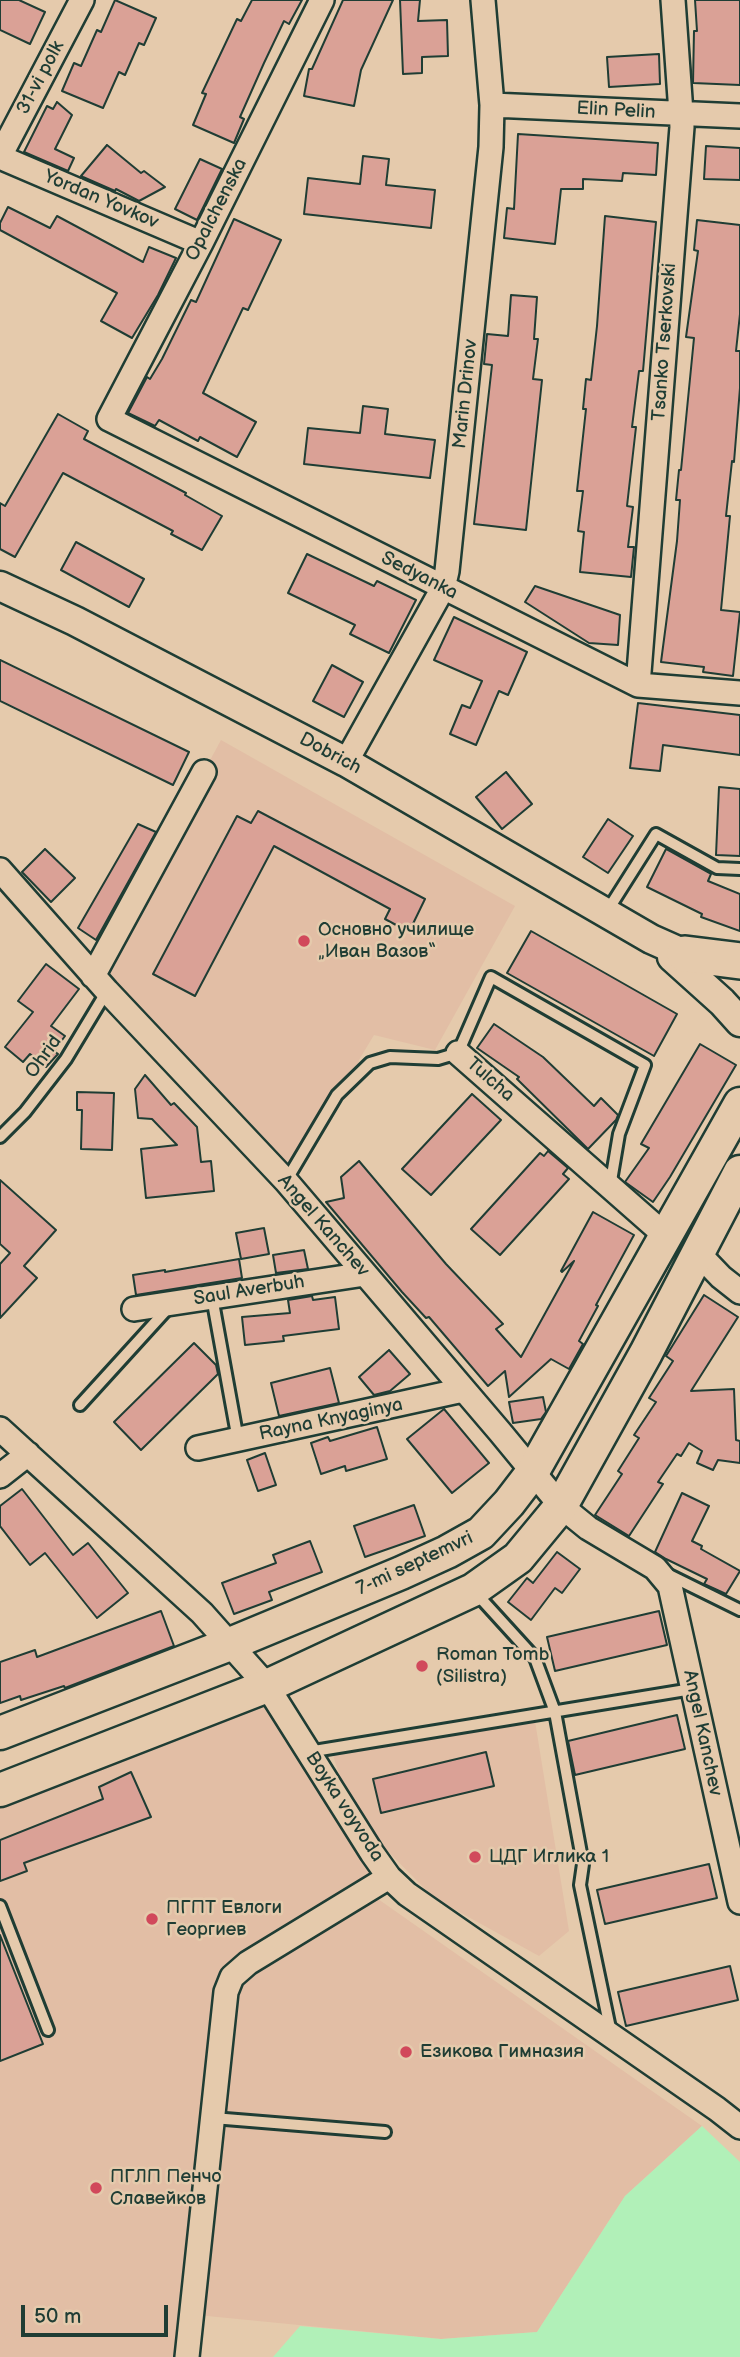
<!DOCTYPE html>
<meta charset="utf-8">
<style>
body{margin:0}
#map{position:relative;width:740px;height:2357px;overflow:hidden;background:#e5caac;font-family:"Balsamiq Sans",sans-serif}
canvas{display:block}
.scale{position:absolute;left:21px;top:2305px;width:147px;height:32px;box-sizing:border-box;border:4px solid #1f3d34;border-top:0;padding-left:9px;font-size:21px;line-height:24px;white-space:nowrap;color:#1f3d34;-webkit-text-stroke:5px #e5caac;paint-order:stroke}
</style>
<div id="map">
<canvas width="740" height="2357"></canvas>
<div class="scale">50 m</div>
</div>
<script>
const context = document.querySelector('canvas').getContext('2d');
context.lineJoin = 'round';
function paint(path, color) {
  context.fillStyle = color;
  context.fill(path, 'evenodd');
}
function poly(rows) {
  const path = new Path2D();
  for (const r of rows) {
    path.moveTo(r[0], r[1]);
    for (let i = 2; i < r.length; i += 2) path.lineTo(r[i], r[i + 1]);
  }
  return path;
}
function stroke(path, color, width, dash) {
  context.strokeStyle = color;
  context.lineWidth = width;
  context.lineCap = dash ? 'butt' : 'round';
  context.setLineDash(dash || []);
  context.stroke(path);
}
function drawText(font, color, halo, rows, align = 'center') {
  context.font = font + ' "Balsamiq Sans",sans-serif';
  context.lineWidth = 5;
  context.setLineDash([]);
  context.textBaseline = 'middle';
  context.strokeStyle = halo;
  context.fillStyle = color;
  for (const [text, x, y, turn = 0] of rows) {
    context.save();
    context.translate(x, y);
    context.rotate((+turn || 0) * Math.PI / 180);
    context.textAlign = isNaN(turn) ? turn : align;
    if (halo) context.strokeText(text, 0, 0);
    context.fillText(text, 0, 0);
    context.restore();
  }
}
paint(poly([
 [221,740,515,906,435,1050,374,1035,359,1060,355,1076,286,1181,93,976],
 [267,1686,389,1877,368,1892,702,2126,625,2196,537,2332,441,2339,187,2314,181,2357,0,2357,0,1790],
 [534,1715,569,1931,539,1956,434,1898,352,1815,331,1749]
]), '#e2bea5');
paint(poly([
 [702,2126,740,2162,740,2357,273,2357,300,2326,441,2339,537,2332,625,2196]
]), '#b1f0b8');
const building = poly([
 [0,0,19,0,45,12,30,44,0,30,0,0],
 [115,0,156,18,144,45,139,43,125,75,119,72,103,108,62,91,74,63,81,66,97,30,101,32,115,0],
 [252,0,302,0,289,24,284,21,264,63,240,117,244,119,234,143,193,125,206,94,202,93,237,19,241,21,252,0],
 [343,0,393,0,361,70,354,106,304,96,309,69,312,69,343,0],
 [400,0,420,0,418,21,447,20,448,56,422,57,422,73,403,74,400,0],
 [695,0,740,0,740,85,693,83,694,31,697,31,695,0],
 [659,54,660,84,609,87,607,57,659,54],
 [57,102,72,115,55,149,74,158,68,171,24,152,47,106,53,109,57,102],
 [518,134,658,143,656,175,623,173,622,181,583,179,583,189,561,189,555,244,504,238,507,208,514,209,518,134],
 [107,145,141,173,144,171,165,187,139,201,116,189,115,191,83,177,81,176,107,145],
 [706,146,740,148,740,180,704,179,706,146],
 [363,156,389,159,386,185,435,190,431,228,304,214,308,178,360,184,363,156],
 [200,159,222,169,197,220,175,209,200,159],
 [8,207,50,228,57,216,143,262,149,247,176,258,158,295,132,338,101,321,117,293,0,230,0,223,8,207],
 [605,216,656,222,643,371,639,371,632,427,636,427,627,506,633,507,628,547,634,547,631,577,580,572,584,532,578,531,583,491,577,491,586,409,583,409,586,379,591,380,597,326,605,216],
 [234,219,281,240,248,310,243,308,203,393,256,422,237,457,200,437,198,441,159,420,155,426,128,413,147,377,150,379,162,359,191,300,196,302,234,219],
 [697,220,740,225,740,314,736,351,740,351,740,388,734,462,732,461,726,516,730,516,721,610,740,612,733,676,703,672,704,667,661,662,677,541,680,500,676,500,679,470,681,470,694,338,686,337,698,251,694,250,697,220],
 [511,295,537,297,534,339,538,339,533,379,542,380,526,530,474,524,492,365,484,364,487,334,508,336,511,295],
 [363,406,388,409,385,434,435,440,430,478,304,464,308,428,360,433,363,406],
 [58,414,88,431,84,439,186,493,185,495,222,516,202,550,171,534,173,531,63,473,15,557,0,549,0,503,5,506,58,414],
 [76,542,144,579,129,607,61,570,76,542],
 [307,554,374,586,377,581,416,600,389,653,350,634,355,625,288,593,307,554],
 [535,586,620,615,618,645,589,643,525,602,535,586],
 [454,617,527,652,508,695,499,691,476,745,450,734,462,705,470,708,482,681,434,660,454,617],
 [0,660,189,752,173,785,0,701,0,660],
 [332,665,363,682,344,717,313,701,332,665],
 [638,703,740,715,740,755,663,745,660,771,630,768,638,703],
 [506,772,532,804,502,829,476,797,506,772],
 [719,787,740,789,740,856,716,855,719,787],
 [258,811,425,899,409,932,385,919,390,909,274,846,195,996,153,974,237,816,251,823,258,811],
 [608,819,633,836,608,873,583,857,608,819],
 [138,824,156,832,96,940,78,928,138,824],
 [45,849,75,878,51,902,22,872,45,849],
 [666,849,711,874,708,881,740,894,740,931,701,917,702,914,647,887,666,849],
 [531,931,677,1014,654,1056,507,973,531,931],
 [46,964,79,989,51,1026,65,1036,54,1051,58,1054,46,1067,30,1054,23,1062,5,1047,33,1012,18,1001,46,964],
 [494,1024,543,1057,594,1106,601,1098,618,1115,616,1120,588,1149,517,1079,519,1077,477,1048,494,1024],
 [700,1044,736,1065,670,1177,653,1202,625,1182,649,1148,641,1144,700,1044],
 [145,1075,171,1105,174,1103,197,1127,201,1162,211,1161,214,1191,146,1198,141,1149,177,1145,152,1119,138,1118,135,1089,145,1075],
 [77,1092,114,1093,112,1150,81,1149,82,1110,77,1110,77,1092],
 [472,1094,501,1120,431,1195,402,1169,472,1094],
 [548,1151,568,1168,563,1174,569,1179,500,1255,471,1229,540,1153,544,1156,548,1151],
 [359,1161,446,1264,503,1324,496,1329,521,1357,574,1261,562,1272,561,1271,593,1212,634,1235,596,1305,598,1306,579,1341,583,1344,569,1369,551,1359,509,1397,505,1371,488,1386,429,1317,426,1318,402,1292,326,1202,344,1198,341,1177,359,1161],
 [0,1180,56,1230,24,1266,37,1278,0,1318,0,1264,10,1253,0,1244,0,1180],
 [264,1228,269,1254,241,1259,236,1233,264,1228],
 [304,1250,308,1269,276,1273,273,1255,304,1250],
 [239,1259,242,1278,136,1295,133,1275,165,1270,165,1272,239,1259],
 [704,1295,738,1317,691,1391,734,1389,736,1440,740,1441,740,1463,718,1460,713,1470,697,1463,702,1451,689,1443,681,1456,677,1454,658,1482,663,1484,629,1536,595,1515,622,1474,618,1471,639,1438,634,1435,656,1402,649,1398,673,1361,666,1356,704,1295],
 [312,1296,313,1300,335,1297,339,1329,283,1336,284,1341,245,1345,242,1317,290,1313,288,1300,312,1296],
 [194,1343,216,1365,218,1374,141,1450,114,1422,194,1343],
 [389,1350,410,1374,390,1391,374,1395,359,1377,389,1350],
 [330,1368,339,1403,279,1416,271,1383,330,1368],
 [543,1397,546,1412,541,1419,513,1423,509,1402,543,1397],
 [444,1409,489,1463,452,1493,407,1439,444,1409],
 [377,1427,387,1459,346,1471,345,1466,321,1474,311,1443,328,1437,330,1441,377,1427],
 [265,1453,276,1485,258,1491,247,1460,265,1453],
 [22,1489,73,1555,88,1543,128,1593,97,1618,45,1553,30,1565,0,1526,0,1506,22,1489],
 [682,1493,709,1506,692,1541,702,1546,701,1549,740,1571,726,1594,704,1584,707,1579,666,1559,655,1552,682,1493],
 [414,1505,425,1536,365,1557,354,1526,414,1505],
 [310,1541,322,1572,269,1592,272,1600,234,1614,222,1583,276,1563,273,1555,310,1541],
 [557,1552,580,1569,562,1593,555,1588,531,1620,508,1602,527,1578,533,1583,557,1552],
 [161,1611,174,1646,65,1688,64,1686,21,1700,20,1696,0,1703,0,1662,35,1650,37,1657,161,1611],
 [659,1611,667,1645,555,1671,547,1637,659,1611],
 [677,1715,685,1749,575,1775,568,1741,677,1715],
 [486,1752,494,1786,381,1813,373,1779,486,1752],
 [131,1772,151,1817,24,1863,27,1871,0,1881,0,1840,103,1799,99,1787,131,1772],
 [709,1864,717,1898,605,1924,597,1890,709,1864],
 [0,1935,43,2044,0,2061,0,1935],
 [730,1966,738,2000,626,2026,618,1992,730,1966]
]);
paint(building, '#daa196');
stroke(building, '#1f3d34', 2);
const service = poly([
 [606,913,656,834,717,868,740,869],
 [0,1137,25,1112,66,1059,107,991],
 [286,1181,337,1095,370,1063,390,1057,438,1059,458,1053,491,977,645,1065,619,1134,610,1187],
 [212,1297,238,1440],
 [80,1405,170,1306],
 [667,1574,740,1610],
 [475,1592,535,1658,555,1712,583,1864,580,1885,611,2033],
 [308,1752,692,1689],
 [0,1906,48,2030],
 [213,2118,385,2132]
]);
const minor = poly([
 [322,0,201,243,109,419,638,685,740,693],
 [492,105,740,116],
 [0,156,82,0],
 [0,157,201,243],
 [638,685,682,127,673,0],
 [346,762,443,588,447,571,491,147,492,105,483,0],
 [0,870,107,991,286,1181,500,1432,561,1506,588,1528,655,1568,670,1586,740,1902],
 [93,976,204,772],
 [458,1053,666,1236],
 [698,1253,721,1277,740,1292],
 [134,1309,365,1274],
 [0,1429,202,1613,267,1686,372,1853,389,1877,407,1894,717,2109,740,2127],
 [198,1448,463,1390],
 [0,1476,28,1454],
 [187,2357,226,1992,232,1977,248,1963,389,1877]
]);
const tertiary = poly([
 [0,586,75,621,346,762,651,939,705,963],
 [672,957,722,1002,740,1022]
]);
const secondary = poly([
 [0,1733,230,1644,401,1573,447,1552,481,1533,509,1503,532,1473,740,1104],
 [0,1790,267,1686,473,1590,518,1558,561,1506,646,1353,740,1172]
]);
const primary = poly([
 [685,954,740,961]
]);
stroke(service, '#1f3d34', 16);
stroke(minor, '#1f3d34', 28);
stroke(tertiary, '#1f3d34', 33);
stroke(secondary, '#1f3d34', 37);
stroke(primary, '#1f3d34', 40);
stroke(service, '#e5caac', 10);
stroke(minor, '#e5caac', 23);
stroke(tertiary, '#e5caac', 28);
stroke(secondary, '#e5caac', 32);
stroke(primary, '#e5caac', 35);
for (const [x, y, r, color] of [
 [304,941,7,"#d1495b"],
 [422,1666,7,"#d1495b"],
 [475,1857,7,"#d1495b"],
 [152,1919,7,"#d1495b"],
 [406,2052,7,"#d1495b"],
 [96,2188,7,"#d1495b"]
]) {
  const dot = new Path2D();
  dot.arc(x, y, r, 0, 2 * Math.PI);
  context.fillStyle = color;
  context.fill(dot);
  stroke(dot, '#e5caac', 2.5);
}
drawText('19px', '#1f3d34', '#e5caac', [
 ["31-vi polk",41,78,-62],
 ["Elin Pelin",616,111,3],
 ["Yordan Yovkov",101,200,23],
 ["Opalchenska",217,210,-63],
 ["Tsanko Tserkovski",665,342,-86],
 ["Marin Drinov",466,394,-84],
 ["Sedyanka",419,576,27],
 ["Dobrich",330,754,28],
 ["Ohrid",44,1057,-54],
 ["Tulcha",490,1080,41],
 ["Angel Kanchev",323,1226,49],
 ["Saul Averbuh",249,1291,-9],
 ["Rayna Knyaginya",331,1420,-12],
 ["7-mi septemvri",415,1564,-25],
 ["Angel Kanchev",702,1733,78],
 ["Boyka voyvoda",344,1807,57]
]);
drawText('19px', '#1f3d34', '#e5caac', [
 ["Основно училище",318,930],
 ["„Иван Вазов“",318,952],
 ["Roman Tomb",436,1655],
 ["(Silistra)",436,1677],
 ["ЦДГ Иглика 1",489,1857],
 ["ПГПТ Евлоги",166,1908],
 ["Георгиев",166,1930],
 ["Езикова Гимназия",420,2052],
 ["ПГЛП Пенчо",110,2177],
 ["Славейков",110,2199]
], 'left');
</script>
